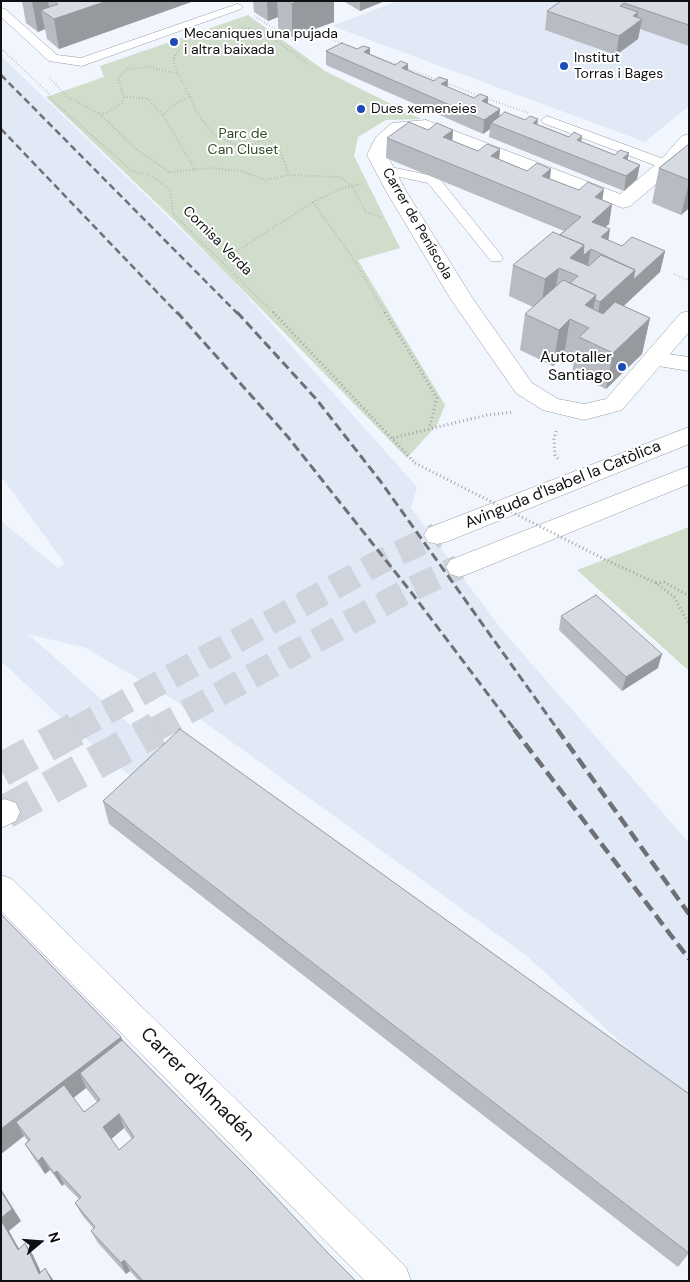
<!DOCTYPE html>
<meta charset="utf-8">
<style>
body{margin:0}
#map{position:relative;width:690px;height:1282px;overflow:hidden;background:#f1f5fe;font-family:"DM Sans",sans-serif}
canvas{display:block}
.frame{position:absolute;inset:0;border:2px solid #0f1013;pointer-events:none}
.north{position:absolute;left:15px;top:1217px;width:50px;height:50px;-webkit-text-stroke:4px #fff;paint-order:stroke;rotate:72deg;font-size:14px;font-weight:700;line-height:20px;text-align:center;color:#0f1013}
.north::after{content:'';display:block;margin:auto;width:18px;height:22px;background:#0f1013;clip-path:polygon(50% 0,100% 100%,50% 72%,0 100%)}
</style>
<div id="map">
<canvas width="690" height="1282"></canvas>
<div class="frame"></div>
<div class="north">N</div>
</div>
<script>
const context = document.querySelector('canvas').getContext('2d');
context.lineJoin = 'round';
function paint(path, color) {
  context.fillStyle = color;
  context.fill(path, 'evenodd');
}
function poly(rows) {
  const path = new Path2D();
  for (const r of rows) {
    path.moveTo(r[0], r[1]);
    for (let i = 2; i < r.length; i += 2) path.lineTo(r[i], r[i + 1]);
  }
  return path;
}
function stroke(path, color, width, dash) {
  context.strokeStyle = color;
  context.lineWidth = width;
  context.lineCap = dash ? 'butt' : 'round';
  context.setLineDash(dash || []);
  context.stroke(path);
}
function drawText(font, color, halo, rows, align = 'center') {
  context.font = font + ' "DM Sans",sans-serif';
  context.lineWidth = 4;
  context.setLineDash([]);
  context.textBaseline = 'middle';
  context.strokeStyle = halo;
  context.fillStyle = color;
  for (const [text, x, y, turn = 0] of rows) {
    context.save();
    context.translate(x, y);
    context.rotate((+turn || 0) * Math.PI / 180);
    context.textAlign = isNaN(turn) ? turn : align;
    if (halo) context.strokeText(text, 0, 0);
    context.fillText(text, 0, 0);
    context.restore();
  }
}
paint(poly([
 [398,1,645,1,689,16,689,106,645,142,332,26],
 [1,56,228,275,417,487,411,508,502,630,689,843,689,1105,527,956,174,700,86,648,28,634,173,763,146,789,68,724,1,661,1,521,58,568,65,564,1,476]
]), '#e1e8f6');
paint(poly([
 [248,15,325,71,421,119,386,120,358,137,354,156,400,248,358,260,445,405,437,425,407,458,172,218,46,97,104,77,100,66],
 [689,527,689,671,577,570]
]), '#d0ddca');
stroke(poly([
 [74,730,378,563,437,535],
 [154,730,405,592,459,567]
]), '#cfd3db', 25, [25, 12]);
stroke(poly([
 [1,770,76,729],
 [5,812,157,729]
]), '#cfd3db', 34, [34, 17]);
const service = poly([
 [237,4,241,5,243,7,241,9,82,66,49,61,1,17,1,8,5,9,57,55,81,58,237,4],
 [547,116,672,162,674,165,667,169,662,168,543,123,541,120,547,116],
 [386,166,438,177,501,255,503,258,501,261,491,261,428,183,381,173,379,170,381,167,386,166]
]);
const minor = poly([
 [426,120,620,194,660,161,682,136,689,134,689,152,674,169,630,206,623,208,424,132,404,132,391,143,387,155,406,191,471,296,532,383,558,399,584,404,606,399,681,313,689,311,689,332,622,410,584,420,543,410,516,393,450,298,386,191,367,155,376,137,392,123,426,120],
 [1,875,12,879,406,1267,411,1281,365,1281,1,911,1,875]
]);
const tertiary = poly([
 [654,352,689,357,689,371,646,364,643,359,646,354,654,352],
 [689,427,689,444,446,542,437,544,428,542,424,535,428,528,689,427],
 [689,466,689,484,468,574,459,577,450,574,446,567,450,560,689,466],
 [5,799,16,803,20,812,16,821,1,828,1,800,5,799]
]);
stroke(service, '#979ba3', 1);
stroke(minor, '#979ba3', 1);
stroke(tertiary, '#979ba3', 1);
stroke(poly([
 [254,16,293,40,320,35,344,44],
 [242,28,250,28,271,37,308,64],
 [1,48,48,93,52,100,132,171,151,175,170,190,173,214,275,314],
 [366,53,398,65],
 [406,68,440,81],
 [50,78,66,96,100,114,106,113,122,103,124,97,118,79,127,69,150,67,178,74,173,59,179,50],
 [446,83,479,96],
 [124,97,147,98,163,115,195,170],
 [190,97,197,113,213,134,243,148,266,139,279,147,289,175],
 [485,98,529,113],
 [100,114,135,148,169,172,211,168,241,171,266,180,289,175,340,177,352,186,363,184],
 [163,115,176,103,190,97,178,74],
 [313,202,350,254,386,314],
 [222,261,313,202,340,189,352,186,366,212,381,217],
 [674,274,687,280,689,278]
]), '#a0a3aa', 2, [0.5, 2.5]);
stroke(poly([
 [273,312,415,463],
 [385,312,437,398,429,429],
 [556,431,554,439,555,455,559,460],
 [393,438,487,415,514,412],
 [656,583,664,582,689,596]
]), '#a0a3aa', 3, [1, 3]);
paint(service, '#fff');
paint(minor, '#fff');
paint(tertiary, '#fff');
stroke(poly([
 [1,75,238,314],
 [1,129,178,314]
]), '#6e7075', 2.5, [7, 4]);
stroke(poly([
 [177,312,288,437,411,592,515,730],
 [237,312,317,400,381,482,558,730]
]), '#6e7075', 3, [9, 4.5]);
stroke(poly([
 [514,729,689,959],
 [557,729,689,914]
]), '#6e7075', 4.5, [12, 6]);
stroke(poly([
 [415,463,608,561,656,583,674,597,689,624]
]), '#a0a3aa', 3, [1, 3]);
paint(poly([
 [22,1,194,1,59,49,47,39,45,29,38,32,26,23],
 [253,1,334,1,334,22,292,37,278,28,278,17,268,21,254,12],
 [345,1,385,1,360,11,345,2],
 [556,1,689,1,689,46,640,29,638,39,616,55,545,30,547,11,560,2],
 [370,48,370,54,395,65,408,64,408,70,434,81,448,80,447,87,474,98,488,97,488,103,500,116,537,124,628,160,637,179,624,191,489,137,490,129,483,134,326,65,326,51],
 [387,138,452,141,478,151,500,149,499,159,527,171,551,169,550,179,612,204,609,224,605,227,608,240,622,246,665,251,660,272,624,306,650,318,642,354,606,389,572,373,574,360,564,355,553,366,520,350,525,314,533,307,509,296,513,265,564,231,386,158],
 [689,144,689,210,688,209,681,215,652,203,659,168],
 [561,616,658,668,622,691,559,630],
 [103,801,689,1253,678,1267,109,824],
 [1,914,327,1252,356,1281,139,1281,130,1271,126,1274,98,1243,91,1231,94,1229,82,1215,75,1203,79,1199,64,1184,62,1186,50,1170,45,1174,33,1157,25,1144,28,1141,24,1136,1,1154],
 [86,1088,97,1102,84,1112,73,1098],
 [124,1128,132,1139,119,1150,111,1139]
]), '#b8bbc2');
paint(poly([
 [36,1,48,1,51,17,41,10,45,29,38,32,32,2],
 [105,1,194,1,59,49,54,19],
 [267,1,277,1,278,17,268,21],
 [292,1,334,1,334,22,292,37],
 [360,1,385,1,360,11],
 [638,12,637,23,642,19,638,39,616,55,619,36,633,16],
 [370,48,370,62,364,52],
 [408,64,407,78,402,68],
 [448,80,447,94,441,84],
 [488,97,487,111,482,101],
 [500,109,499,123,491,123,490,129,483,134,484,120],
 [538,119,536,133,533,123],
 [453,130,452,150,443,137],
 [582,136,580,150,577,140],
 [500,149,498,169,491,156],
 [629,153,626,168,623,158],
 [640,165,637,179,624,191,626,176],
 [551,169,548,189,542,176],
 [689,182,689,205,688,209,681,215],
 [604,189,601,209,595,197],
 [612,204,609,224,588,242,592,222],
 [610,229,607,250,601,237],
 [584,245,591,249,587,270,578,276,570,258],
 [665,251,660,272,594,333,600,302,635,270],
 [559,268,554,299,541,311,545,279],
 [596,295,589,331,585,305],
 [650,318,642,354,606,389,613,353],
 [570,319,564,355,553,366,559,330],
 [662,654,658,668,622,691,626,677],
 [121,1037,128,1055,80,1073,86,1088,26,1135,16,1122,24,1136,1,1154,1,1129],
 [119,1114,124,1128,109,1141,103,1127],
 [42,1157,50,1170,45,1174,38,1161],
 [57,1171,64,1184,62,1186,54,1173],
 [1,1189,21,1221,9,1231,26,1261,18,1250,1,1220],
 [25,1243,33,1255,45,1281,39,1274],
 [124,1260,130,1271,126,1274,121,1263],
 [45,1268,54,1281,52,1281]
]), '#96999e');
const building = poly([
 [54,1,107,1,54,19,41,10,58,4,54,1],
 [288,1,298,1,291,4,288,1],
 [561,1,689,1,689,25,624,3,620,6,638,12,633,16,642,19,619,36,547,11,561,1],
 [342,43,357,49,363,46,370,48,364,52,395,65,401,61,408,64,402,68,434,81,439,77,448,80,441,84,474,98,480,94,488,97,482,101,500,109,484,120,326,51,342,43],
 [505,112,525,120,530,116,538,119,533,123,569,137,574,132,582,136,577,140,615,155,620,150,629,153,623,158,640,165,626,176,491,123,505,112],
 [409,122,428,130,437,123,453,130,443,137,478,151,487,144,500,149,491,156,527,171,537,163,551,169,542,176,579,190,588,182,604,189,595,197,612,204,592,222,610,229,601,237,622,246,632,237,665,251,633,280,635,270,591,249,583,256,584,245,560,235,581,217,387,138,409,122],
 [689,144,689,180,659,168,689,144],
 [553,232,584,245,570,258,589,266,601,255,635,270,600,302,595,300,596,295,570,283,578,276,559,268,545,279,513,265,553,232],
 [563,280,596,295,585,305,603,314,615,302,650,318,613,353,579,337,589,328,570,319,559,330,525,314,563,280],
 [596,595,662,654,626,677,561,616,596,595],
 [180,729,689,1094,689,1253,103,801,180,729],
 [1,914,121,1037,1,1129,1,914],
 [122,1040,252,1172,327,1252,356,1281,143,1281,124,1260,121,1263,91,1231,95,1227,75,1203,81,1197,57,1171,54,1173,42,1157,38,1161,25,1144,30,1140,16,1122,64,1085,84,1112,100,1100,80,1073,122,1040],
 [119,1114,134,1137,119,1150,103,1127,119,1114],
 [1,1191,12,1209,1,1218,1,1191],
 [1,1220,18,1250,25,1243,39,1274,45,1268,52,1281,1,1281,1,1220]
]);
paint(building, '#d6dae2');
stroke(building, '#96999e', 1);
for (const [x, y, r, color] of [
 [174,42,5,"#1e4bb8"],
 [564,66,5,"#1e4bb8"],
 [361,109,5,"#1e4bb8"],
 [622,367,5,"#1e4bb8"]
]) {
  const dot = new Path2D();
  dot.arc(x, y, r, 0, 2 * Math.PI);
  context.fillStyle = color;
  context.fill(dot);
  stroke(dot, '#fff', 2);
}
drawText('14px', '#0f1013', '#fff', [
 ["Mecaniques una pujada",184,34],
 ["i altra baixada",184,50],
 ["Institut",574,58],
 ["Torras i Bages",574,74],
 ["Dues xemeneies",371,109]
], 'left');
drawText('14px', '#324c24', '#fff', [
 ["Parc de",243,134],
 ["Can Cluset",243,150]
]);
drawText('14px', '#0f1013', '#fff', [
 ["Carrer de Peníscola",417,224,60],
 ["Cornisa Verda",217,241,45]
]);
drawText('16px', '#0f1013', '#fff', [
 ["Autotaller",612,358],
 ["Santiago",612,376]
], 'right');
drawText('16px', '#0f1013', '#fff', [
 ["Avinguda d'Isabel la Catòlica",563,485,-22]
]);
drawText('19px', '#0f1013', '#fff', [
 ["Carrer d'Almadén",197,1085,45]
]);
</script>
